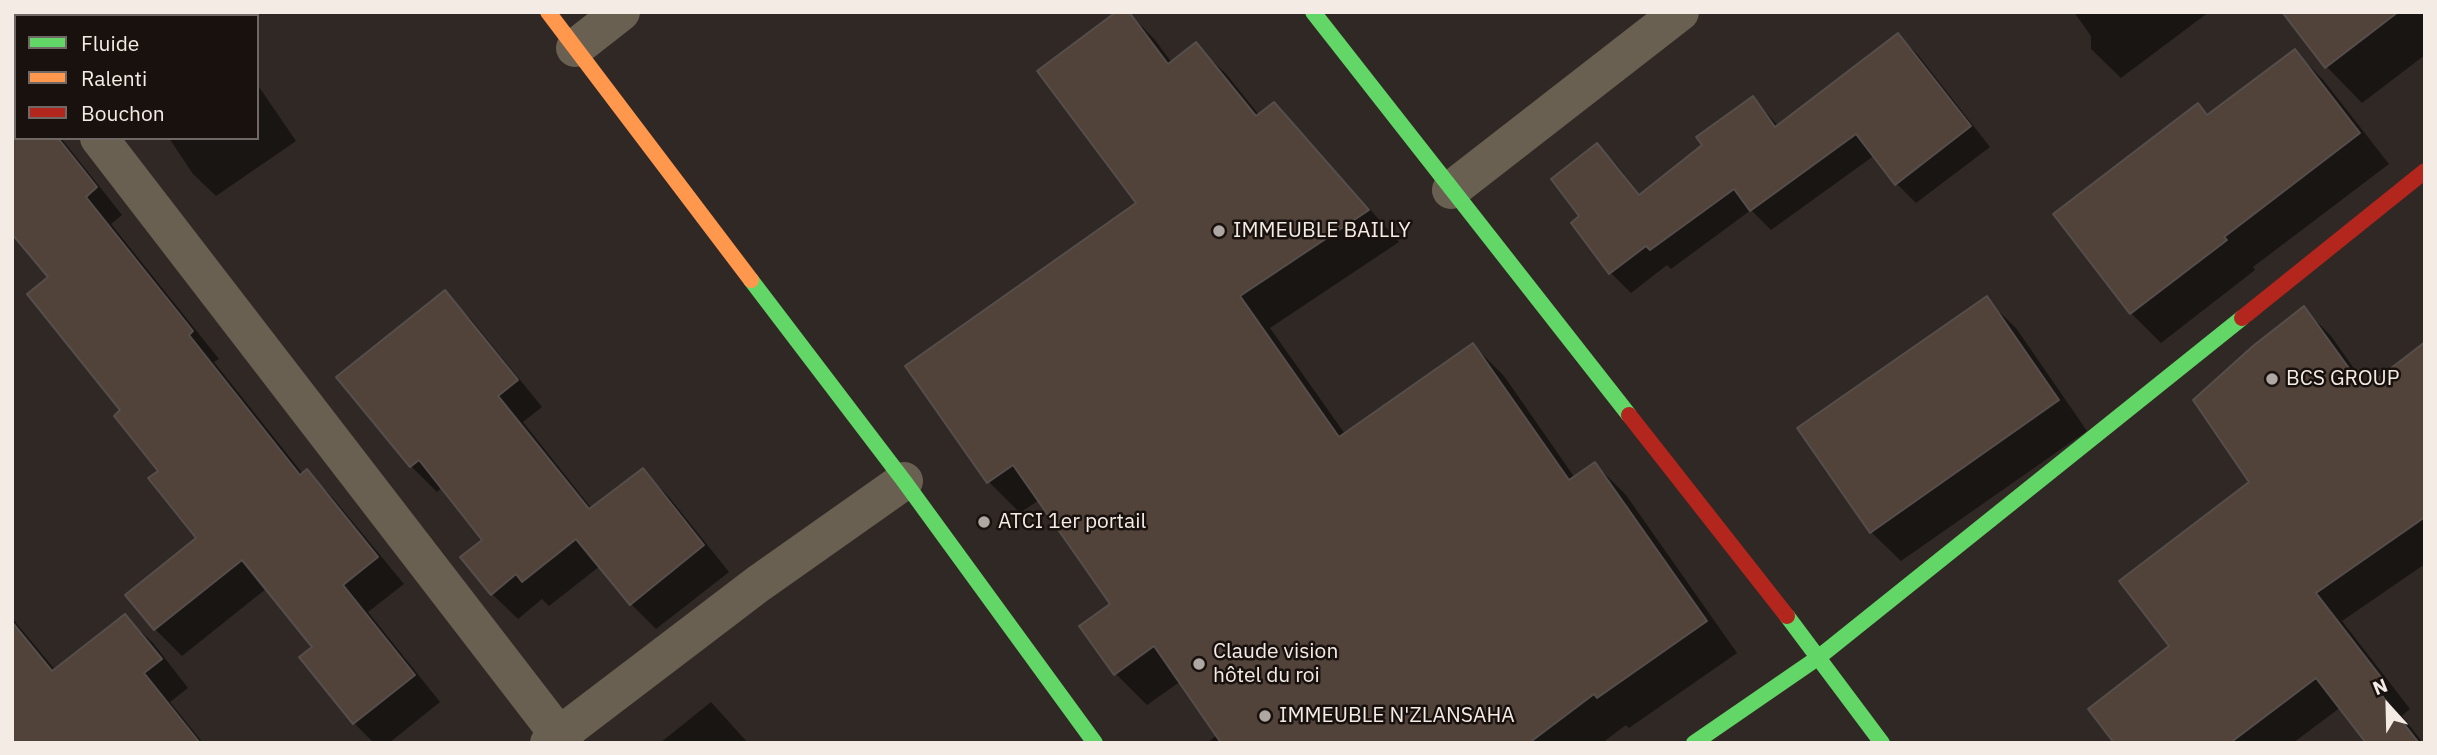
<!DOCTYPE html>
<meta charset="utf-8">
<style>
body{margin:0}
#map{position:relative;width:2437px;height:755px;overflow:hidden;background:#302824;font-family:"IBM Plex Sans",sans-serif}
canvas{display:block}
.frame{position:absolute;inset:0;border:14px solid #f4ebe5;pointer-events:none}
.legend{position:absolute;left:14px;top:14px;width:245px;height:126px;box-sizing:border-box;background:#18110e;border:2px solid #706864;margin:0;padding:9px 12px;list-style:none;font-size:21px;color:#f4ebe5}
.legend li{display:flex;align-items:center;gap:14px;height:35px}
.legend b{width:35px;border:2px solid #706864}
.north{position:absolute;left:2353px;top:671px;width:70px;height:70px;-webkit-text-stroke:5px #18110e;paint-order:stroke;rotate:338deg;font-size:19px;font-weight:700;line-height:28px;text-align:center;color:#f4ebe5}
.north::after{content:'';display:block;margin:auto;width:24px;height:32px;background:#f4ebe5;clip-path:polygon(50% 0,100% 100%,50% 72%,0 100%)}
</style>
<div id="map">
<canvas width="2437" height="755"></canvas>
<div class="frame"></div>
<ul class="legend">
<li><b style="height:9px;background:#63d668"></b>Fluide</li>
<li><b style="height:9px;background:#ff974d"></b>Ralenti</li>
<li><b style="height:9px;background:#b3261e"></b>Bouchon</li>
</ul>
<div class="north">N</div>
</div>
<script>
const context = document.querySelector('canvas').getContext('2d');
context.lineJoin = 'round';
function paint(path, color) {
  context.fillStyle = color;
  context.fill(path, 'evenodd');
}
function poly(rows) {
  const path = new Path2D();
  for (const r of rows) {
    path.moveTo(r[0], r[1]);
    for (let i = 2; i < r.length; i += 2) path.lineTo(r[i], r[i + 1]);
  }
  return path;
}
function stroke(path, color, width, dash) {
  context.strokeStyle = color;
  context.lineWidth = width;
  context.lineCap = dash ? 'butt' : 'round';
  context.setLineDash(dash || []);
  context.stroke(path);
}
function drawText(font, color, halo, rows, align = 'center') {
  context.font = font + ' "IBM Plex Sans",sans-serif';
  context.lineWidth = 5;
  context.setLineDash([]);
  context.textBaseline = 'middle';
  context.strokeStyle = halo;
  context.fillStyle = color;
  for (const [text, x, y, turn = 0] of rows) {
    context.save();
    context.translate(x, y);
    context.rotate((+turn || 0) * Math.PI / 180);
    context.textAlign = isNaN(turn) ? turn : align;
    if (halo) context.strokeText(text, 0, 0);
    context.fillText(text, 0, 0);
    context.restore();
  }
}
paint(poly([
 [65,12,171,12,166,16,68,16],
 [1128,12,1155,40,1172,63,1195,44,1227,75,1259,115,1274,104,1305,136,1399,242,1270,328,1345,434,1473,345,1504,376,1575,478,1595,464,1626,495,1737,653,1629,728,1626,725,1602,743,1207,743,1217,735,1181,681,1147,705,1116,674,1081,627,1112,604,1039,500,1020,513,989,482,907,366,1139,204],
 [2074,12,2209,12,2121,78,2091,49,2091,36],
 [2284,12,2425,12,2425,55,2362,103,2327,67],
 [1898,35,1918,55,1990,147,1916,203,1896,183,1875,155,1771,230,1751,210,1671,269,1667,265,1631,293,1611,273,1573,223,1582,216,1597,145,1617,165,1641,196,1704,145,1753,98,1779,127],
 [2295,51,2324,81,2389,164,2253,267,2255,270,2161,343,2131,313,2198,105,2209,116],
 [12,79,16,84,16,138,61,138,122,215,111,224,219,359,214,362,303,474,307,471,333,498,404,584,368,612,440,702,389,743,374,743,354,723,302,657,314,647,267,588,182,656,155,629,128,595,198,539,50,278,12,231],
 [257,84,296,141,216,196,193,174,169,138,257,138],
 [444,293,470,318,542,407,523,422,592,509,642,470,668,496,729,572,656,629,631,604,600,566,549,606,542,599,518,619,492,594,484,540,442,487,437,492,411,466],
 [1986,299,2016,328,2087,431,1901,561,1871,532],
 [2304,309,2331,336,2368,388,2425,345,2425,564,2342,621,2410,709,2402,716,2423,743,2368,743,2341,707,2293,743,2116,743,2171,647,2252,482],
 [125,616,153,643,188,688,170,702,203,743,12,743,12,618,56,671],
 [711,702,748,743,660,743]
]), '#0007');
const building = poly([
 [1116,12,1129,12,1168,64,1196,42,1256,116,1274,102,1369,210,1240,296,1339,437,1473,343,1569,480,1595,462,1707,621,1597,698,1594,694,1529,743,1221,743,1154,646,1114,675,1079,626,1110,604,1013,465,987,483,905,366,1136,203,1037,71,1116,12],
 [2282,12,2398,12,2325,68,2282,12],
 [1898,33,1971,126,1895,185,1856,134,1750,211,1734,189,1650,250,1646,246,1609,274,1571,223,1579,216,1551,179,1597,143,1639,195,1702,145,1696,137,1753,96,1775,127,1898,33],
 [2295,49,2360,133,2224,237,2227,240,2130,314,2053,214,2198,103,2207,115,2295,49],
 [12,138,58,138,97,187,86,197,193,331,189,335,300,475,307,469,378,557,343,585,415,675,353,724,299,657,312,647,242,560,154,630,125,595,196,538,148,478,158,471,114,416,120,410,27,294,48,277,12,234,12,138],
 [445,290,518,380,498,396,589,509,643,468,704,545,630,605,576,539,522,582,516,574,491,595,460,557,482,540,419,460,410,467,336,377,445,290],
 [1987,296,2059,400,1870,533,1797,428,1987,296],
 [2304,306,2364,389,2425,342,2425,517,2316,593,2384,681,2376,688,2419,743,2366,743,2316,678,2230,743,2114,743,2088,709,2169,646,2119,581,2249,482,2193,400,2253,346,2304,306],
 [125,614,162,659,144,673,200,743,12,743,12,622,52,671,125,614]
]);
paint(building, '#52433a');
stroke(building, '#554e4b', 2);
stroke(poly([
 [12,25,16,30],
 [575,48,621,12],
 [99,138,565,743],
 [1451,190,1680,12],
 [549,743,758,584,904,481]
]), '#696051', 38);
stroke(poly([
 [1313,12,1629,415],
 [751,280,904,481,1095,743],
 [1787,616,1882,743],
 [1694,743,1819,657,2242,318]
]), '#63d668', 16);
stroke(poly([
 [548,12,751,280]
]), '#ff974d', 16);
stroke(poly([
 [2242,318,2425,171],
 [1629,415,1787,616]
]), '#b3261e', 16);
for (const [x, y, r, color] of [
 [1219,231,7,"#afa7a1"],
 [2272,379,7,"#afa7a1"],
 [984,522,7,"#afa7a1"],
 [1199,664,7,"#afa7a1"],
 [1265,716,7,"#afa7a1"]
]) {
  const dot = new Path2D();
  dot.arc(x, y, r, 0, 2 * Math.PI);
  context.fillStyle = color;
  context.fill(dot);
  stroke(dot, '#18110e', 2.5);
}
drawText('21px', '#f4ebe5', '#18110e', [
 ["IMMEUBLE BAILLY",1233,231],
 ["BCS GROUP",2286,379],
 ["ATCI 1er portail",998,522],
 ["Claude vision",1213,652],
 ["hôtel du roi",1213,676],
 ["IMMEUBLE N'ZLANSAHA",1279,716]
], 'left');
</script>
